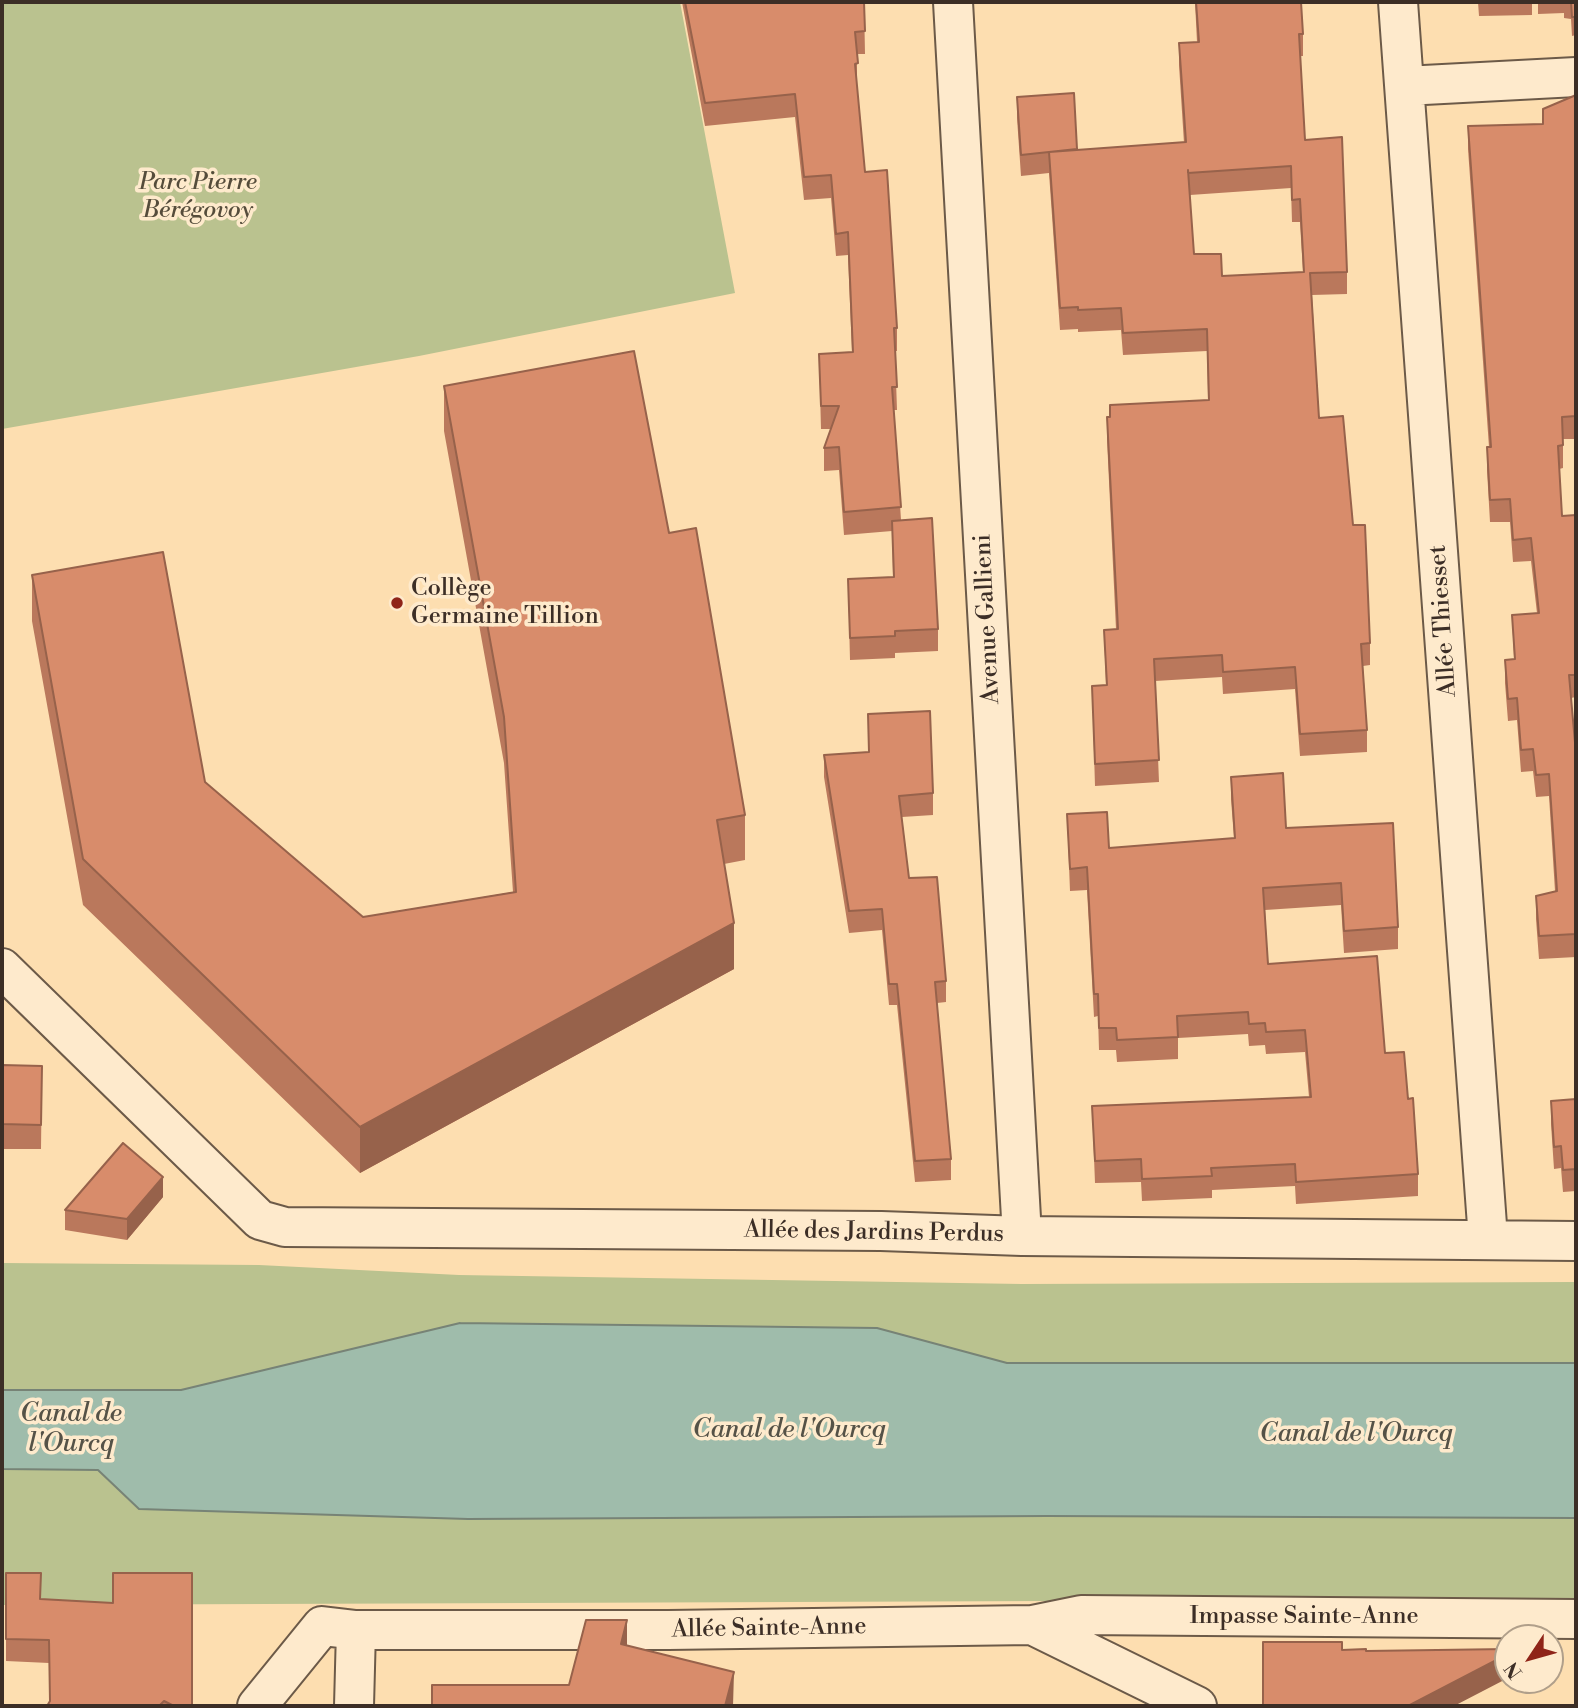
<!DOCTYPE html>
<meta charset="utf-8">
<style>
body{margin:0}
#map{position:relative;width:1578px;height:1708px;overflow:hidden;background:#fddeb0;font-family:"Libre Bodoni",serif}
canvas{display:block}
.frame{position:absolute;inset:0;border:4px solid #3c2e26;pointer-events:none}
.north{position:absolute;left:1494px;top:1624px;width:70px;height:70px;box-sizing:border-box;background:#feeacc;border:2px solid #b09f8a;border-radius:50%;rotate:234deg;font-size:19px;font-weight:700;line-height:28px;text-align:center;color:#3c2e26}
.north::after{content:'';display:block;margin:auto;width:24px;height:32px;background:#8f2418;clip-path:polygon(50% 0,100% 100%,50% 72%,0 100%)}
</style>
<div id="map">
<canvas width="1578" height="1708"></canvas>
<div class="frame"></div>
<div class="north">N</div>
</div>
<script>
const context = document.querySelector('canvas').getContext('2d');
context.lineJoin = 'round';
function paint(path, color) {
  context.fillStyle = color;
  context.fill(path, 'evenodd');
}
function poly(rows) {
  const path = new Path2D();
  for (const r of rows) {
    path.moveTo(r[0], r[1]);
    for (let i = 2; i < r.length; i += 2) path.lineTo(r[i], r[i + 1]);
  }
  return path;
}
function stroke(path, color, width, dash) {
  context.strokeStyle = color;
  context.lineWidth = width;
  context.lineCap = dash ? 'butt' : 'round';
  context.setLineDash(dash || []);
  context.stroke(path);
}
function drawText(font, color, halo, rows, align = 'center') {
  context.font = font + ' "Libre Bodoni",serif';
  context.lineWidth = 7;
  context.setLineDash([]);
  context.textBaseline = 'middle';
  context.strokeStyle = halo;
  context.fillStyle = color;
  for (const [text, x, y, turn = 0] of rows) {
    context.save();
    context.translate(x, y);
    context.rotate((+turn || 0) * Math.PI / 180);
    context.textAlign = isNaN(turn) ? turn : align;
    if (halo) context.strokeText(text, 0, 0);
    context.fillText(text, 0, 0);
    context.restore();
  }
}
paint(poly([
 [2,2,680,2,735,293,419,356,2,429],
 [2,1263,259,1265,459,1275,1022,1284,1576,1282,1576,1363,1007,1363,877,1328,460,1323,181,1390,2,1390],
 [2,1469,98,1470,139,1509,468,1519,1047,1516,1576,1518,1576,1599,2,1605]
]), '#bac28f');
const water = poly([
 [460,1323,877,1328,1007,1363,1576,1363,1576,1518,1047,1516,468,1519,139,1509,98,1470,2,1469,2,1390,181,1390,460,1323]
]);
paint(water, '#9fbcab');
stroke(water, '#778376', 2);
const street = poly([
 [953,2,1022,1236],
 [1398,2,1488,1239],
 [1405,86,1576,77],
 [2,968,260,1220,285,1227,881,1231,1022,1236,1576,1241],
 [1032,1625,1081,1615,1576,1619],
 [257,1706,322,1626,356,1630,668,1630,1032,1625,1197,1706],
 [354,1706,356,1630]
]);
stroke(street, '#6c5a48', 42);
stroke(street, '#feeacc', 38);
paint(poly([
 [682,2,864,2,865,54,857,54,857,86,865,172,897,328,897,351,895,351,897,410,894,410,901,520,938,629,938,651,895,653,895,658,850,660,848,579,893,577,892,531,844,535,839,470,824,471,824,448,831,429,821,429,819,354,852,352,848,255,836,256,831,198,804,200,795,117,705,126],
 [1195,2,1301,2,1303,34,1303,56,1300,56,1305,140,1347,272,1347,294,1312,295,1319,418,1353,525,1370,643,1370,665,1363,666,1367,730,1367,752,1300,756,1295,689,1223,694,1222,677,1155,681,1159,782,1095,786,1092,686,1106,686,1104,630,1116,629,1107,439,1107,417,1208,400,1207,351,1123,355,1121,330,1078,332,1078,329,1060,330,1049,173,1021,176,1017,118,1017,97,1074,93,1077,150,1184,143,1179,65,1179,43,1197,42],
 [1291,188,1292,222,1300,222,1303,272,1222,276,1194,254,1190,195],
 [1455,2,1478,2,1455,3],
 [1478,2,1532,2,1532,15,1479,16],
 [1538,2,1576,2,1576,35,1572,36,1571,19,1564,18,1564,13,1538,14],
 [1576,95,1576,439,1563,439,1563,468,1559,469,1562,516,1576,515,1576,697,1571,698,1576,754,1576,957,1539,959,1536,919,1536,896,1555,891,1549,796,1536,797,1533,771,1521,772,1517,720,1508,721,1505,683,1505,660,1514,659,1512,615,1537,613,1531,561,1513,562,1510,522,1490,522,1487,470,1487,447,1489,447,1468,149,1468,126,1543,124],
 [444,386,669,533,745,815,745,860,724,864,734,969,360,1173,83,905,32,621,32,575,205,782,363,917,513,892,504,763,444,431],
 [868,714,933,793,933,815,902,817,909,878,946,981,946,1002,937,1003,951,1159,951,1180,915,1182,897,1005,889,1005,882,930,849,933,824,777,824,755,868,752],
 [1231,777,1286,828,1398,927,1398,949,1344,953,1341,905,1265,910,1268,964,1385,1053,1408,1099,1418,1174,1418,1196,1296,1204,1295,1186,1212,1190,1212,1198,1142,1201,1141,1182,1095,1183,1092,1106,1309,1097,1305,1052,1266,1054,1265,1045,1249,1046,1248,1034,1178,1038,1178,1059,1117,1062,1116,1050,1099,1050,1098,1016,1094,1017,1087,890,1070,891,1067,814,1109,848,1234,838,1231,799],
 [2,1065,42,1066,41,1149,2,1149],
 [1576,1099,1576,1191,1563,1192,1561,1168,1554,1169,1551,1124,1551,1101],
 [163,1197,127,1240,65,1230,65,1210],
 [6,1573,41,1599,192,1706,47,1706,49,1702,49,1663,6,1661]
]), '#ba785c');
paint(poly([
 [734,923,734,969,360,1173,360,1127],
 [163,1177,163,1197,127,1240,127,1219],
 [627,1620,627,1652,621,1644],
 [1508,1654,1508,1678,1454,1706,1408,1706],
 [734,1672,733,1706,725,1706]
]), '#97624b');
const building = poly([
 [685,2,864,2,865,31,855,32,858,63,855,64,865,172,887,170,897,328,894,328,897,387,892,387,901,507,844,512,839,447,824,448,839,406,821,406,819,354,853,352,848,232,836,234,831,175,804,177,795,94,705,103,685,2],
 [1196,2,1301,2,1303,34,1299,34,1305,140,1342,137,1347,272,1310,273,1319,418,1343,416,1353,525,1365,525,1370,643,1361,644,1367,730,1300,734,1295,667,1223,672,1222,655,1154,659,1159,760,1095,764,1092,686,1107,685,1104,630,1118,629,1107,417,1110,417,1110,405,1209,400,1207,329,1123,333,1121,308,1078,310,1078,307,1060,308,1049,152,1186,142,1179,43,1199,42,1196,2],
 [1291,166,1292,200,1300,199,1304,272,1222,276,1221,254,1194,254,1188,170,1188,173,1291,166],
 [1571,2,1576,2,1576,17,1572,17,1571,2],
 [1074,93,1077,149,1021,155,1017,97,1074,93],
 [1576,95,1576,416,1562,417,1563,445,1558,446,1562,516,1576,515,1576,675,1569,675,1576,754,1576,934,1539,936,1536,896,1557,891,1549,774,1536,775,1533,749,1521,750,1517,698,1508,699,1505,660,1515,659,1512,615,1539,613,1531,538,1513,540,1510,499,1490,500,1487,447,1491,447,1468,126,1543,124,1543,109,1576,95],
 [634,351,669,533,696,528,745,815,717,820,734,923,360,1127,83,859,32,575,163,552,205,782,363,917,516,892,504,717,444,386,634,351],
 [932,518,938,629,895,631,895,636,850,638,848,579,894,577,892,521,932,518],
 [930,711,933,793,899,796,909,878,937,877,946,981,935,982,951,1159,915,1161,897,984,889,984,882,909,849,911,824,755,869,752,868,714,930,711],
 [1283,773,1286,828,1393,823,1398,927,1344,931,1341,883,1263,888,1268,964,1377,956,1385,1053,1404,1052,1408,1099,1413,1098,1418,1174,1296,1182,1295,1164,1211,1168,1212,1176,1142,1179,1141,1159,1095,1161,1092,1106,1311,1097,1305,1030,1266,1032,1265,1023,1249,1024,1248,1012,1177,1016,1178,1037,1117,1040,1116,1028,1099,1028,1098,994,1094,994,1087,867,1070,869,1067,814,1107,812,1109,848,1235,838,1231,777,1283,773],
 [2,1065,42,1066,41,1125,2,1124,2,1065],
 [1576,1099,1576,1169,1563,1170,1561,1146,1554,1147,1551,1101,1576,1099],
 [123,1143,163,1177,127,1219,65,1210,123,1143],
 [6,1573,41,1573,40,1599,113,1603,113,1573,192,1573,192,1706,174,1706,164,1701,159,1706,47,1706,50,1701,49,1640,6,1639,6,1573],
 [586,1620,627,1620,621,1644,734,1672,725,1706,432,1706,432,1685,569,1685,586,1620],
 [1263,1642,1342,1642,1342,1650,1366,1649,1366,1651,1508,1649,1508,1654,1408,1706,1263,1706,1263,1642]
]);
paint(building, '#d88c6b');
stroke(building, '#97624b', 2);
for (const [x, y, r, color] of [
 [397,603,7,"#8f2418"]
]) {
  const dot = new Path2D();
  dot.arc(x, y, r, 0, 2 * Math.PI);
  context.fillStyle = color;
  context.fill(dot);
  stroke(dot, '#feeacc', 2.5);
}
drawText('italic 24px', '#554c3b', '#feeacc', [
 ["Parc Pierre",198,183],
 ["Bérégovoy",198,211]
]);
drawText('24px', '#3c2e26', '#feeacc', [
 ["Collège",411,589],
 ["Germaine Tillion",411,617]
], 'left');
drawText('24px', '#3c2e26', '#feeacc', [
 ["Avenue Gallieni",988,619,-93],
 ["Allée Thiesset",1444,621,-94],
 ["Allée des Jardins Perdus",874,1233,1],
 ["Impasse Sainte-Anne",1304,1617],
 ["Allée Sainte-Anne",769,1629,-1]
]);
drawText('italic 26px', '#555247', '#feeacc', [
 ["Canal de",71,1415],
 ["l'Ourcq",71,1445],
 ["Canal de l'Ourcq",789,1431],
 ["Canal de l'Ourcq",1356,1435]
]);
</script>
